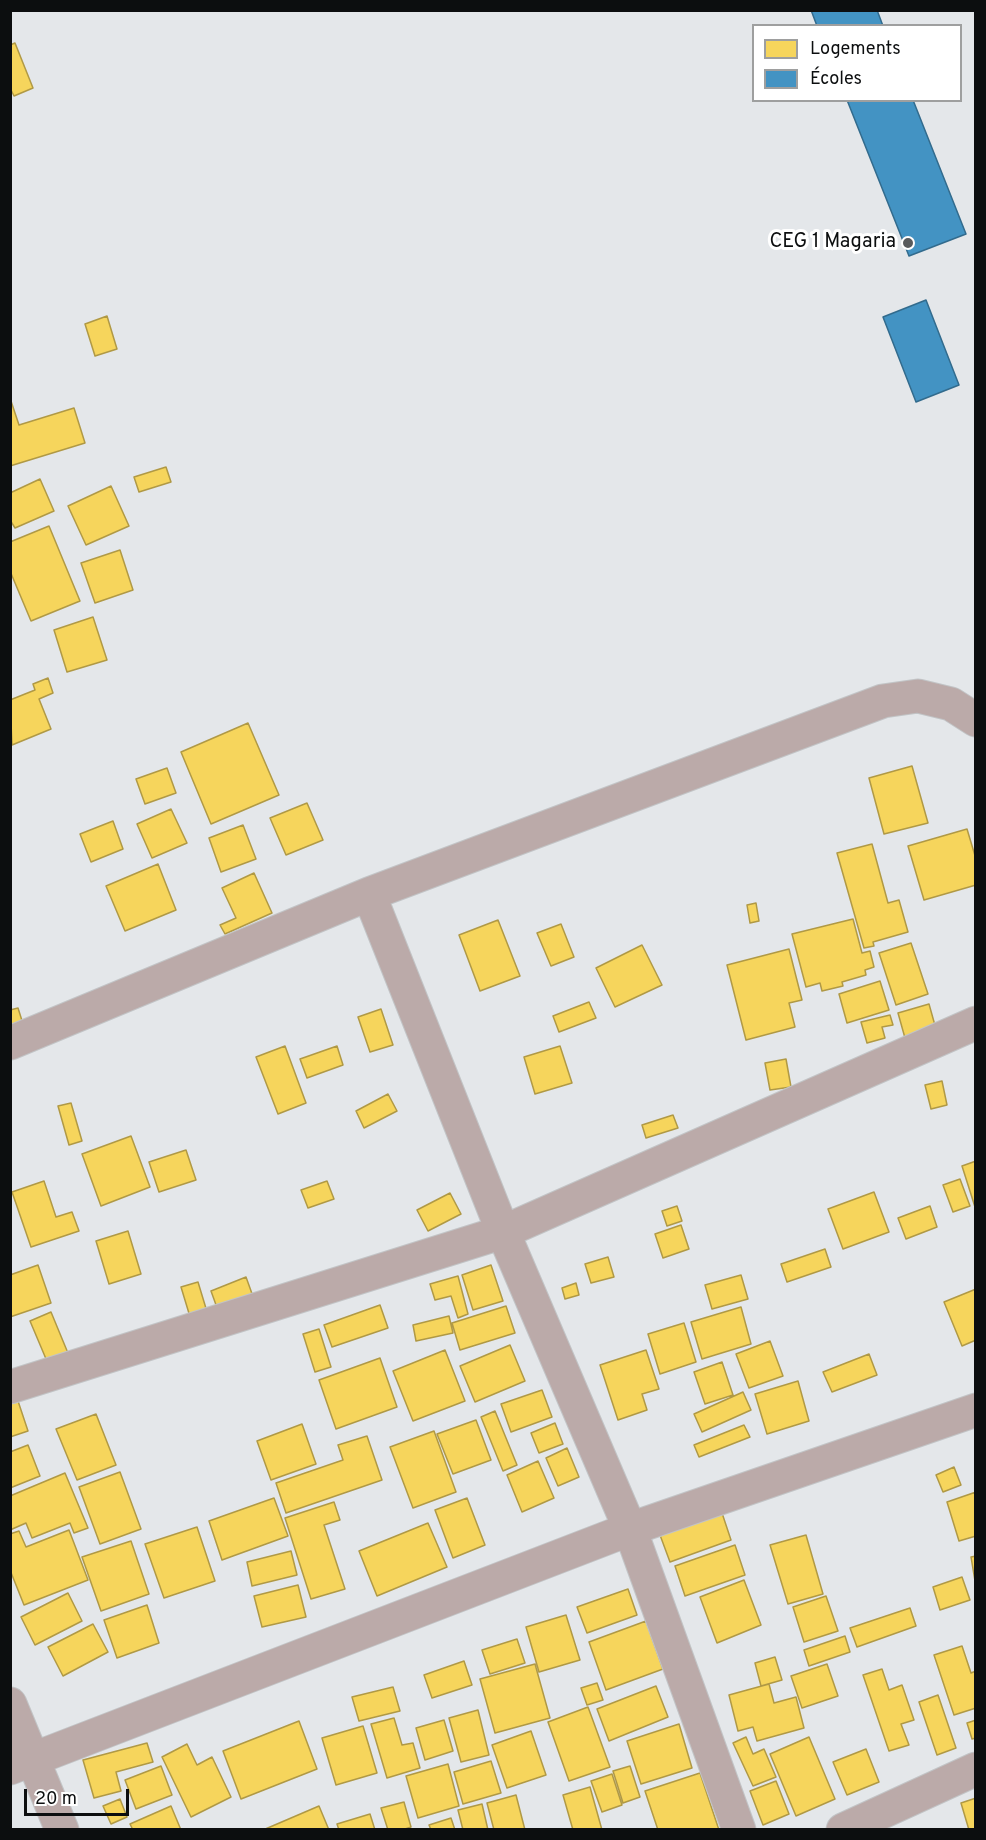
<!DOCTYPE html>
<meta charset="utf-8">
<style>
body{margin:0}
#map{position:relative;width:986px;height:1840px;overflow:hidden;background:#e4e7ea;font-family:Overpass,sans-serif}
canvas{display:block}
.frame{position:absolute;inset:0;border:12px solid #0c0e0f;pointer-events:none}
.legend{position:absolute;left:752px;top:24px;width:210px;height:78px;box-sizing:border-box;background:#fff;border:2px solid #9e9f9f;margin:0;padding:8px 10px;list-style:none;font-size:18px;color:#0c0e0f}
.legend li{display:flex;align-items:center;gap:12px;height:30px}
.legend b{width:30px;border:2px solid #9e9f9f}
.scale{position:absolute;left:24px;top:1789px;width:105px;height:27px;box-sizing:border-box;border:3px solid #0c0e0f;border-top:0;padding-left:8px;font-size:18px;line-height:21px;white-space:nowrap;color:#0c0e0f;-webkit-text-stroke:4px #fff;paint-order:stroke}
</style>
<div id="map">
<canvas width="986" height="1840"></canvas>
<div class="frame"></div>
<ul class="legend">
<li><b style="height:16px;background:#f6d55c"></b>Logements</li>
<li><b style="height:16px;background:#4393c3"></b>Écoles</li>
</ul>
<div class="scale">20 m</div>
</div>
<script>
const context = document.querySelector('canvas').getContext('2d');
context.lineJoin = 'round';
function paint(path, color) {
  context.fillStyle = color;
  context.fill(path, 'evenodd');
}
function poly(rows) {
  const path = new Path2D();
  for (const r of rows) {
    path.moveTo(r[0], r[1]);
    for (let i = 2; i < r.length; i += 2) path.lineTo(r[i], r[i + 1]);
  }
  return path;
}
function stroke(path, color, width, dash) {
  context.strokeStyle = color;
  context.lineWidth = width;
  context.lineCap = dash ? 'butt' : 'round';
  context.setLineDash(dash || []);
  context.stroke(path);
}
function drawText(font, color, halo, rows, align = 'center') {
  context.font = font + ' Overpass,sans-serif';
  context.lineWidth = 6;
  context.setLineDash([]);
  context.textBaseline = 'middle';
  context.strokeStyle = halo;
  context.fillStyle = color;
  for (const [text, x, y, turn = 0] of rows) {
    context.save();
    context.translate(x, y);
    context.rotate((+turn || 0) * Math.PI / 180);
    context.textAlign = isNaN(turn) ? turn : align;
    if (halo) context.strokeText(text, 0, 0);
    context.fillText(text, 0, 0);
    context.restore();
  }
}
const homes = poly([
 [15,43,33,88,14,96,10,88,10,45,15,43],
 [107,316,117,349,95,356,85,324,107,316],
 [10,398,19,425,74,408,85,443,10,466,10,398],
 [166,467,171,482,139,492,134,477,166,467],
 [40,479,54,511,15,528,10,520,10,493,40,479],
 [111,486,129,526,86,545,68,506,111,486],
 [49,526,80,601,31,621,10,571,10,542,49,526],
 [120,550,133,590,95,603,81,563,120,550],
 [93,617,107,660,67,672,54,630,93,617],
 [48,678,53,693,39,699,51,729,12,745,10,700,35,690,33,684,48,678],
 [248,723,279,795,211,824,181,752,248,723],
 [912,766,928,823,884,834,869,778,912,766],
 [167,768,176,793,145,804,136,779,167,768],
 [307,803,323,840,286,855,270,818,307,803],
 [171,809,187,843,152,858,137,824,171,809],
 [113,821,123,849,91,862,80,834,113,821],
 [243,825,256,859,221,872,209,838,243,825],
 [967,829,976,859,976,885,924,900,908,846,967,829],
 [872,844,888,903,899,900,908,932,873,942,874,946,864,948,837,853,872,844],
 [158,864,176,910,125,931,106,886,158,864],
 [254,873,272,913,225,934,220,925,236,918,222,888,254,873],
 [756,903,759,921,750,923,747,905,756,903],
 [853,919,862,953,870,951,874,967,865,970,866,975,842,982,843,986,822,991,820,983,806,987,792,934,853,919],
 [498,920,520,976,480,991,459,935,498,920],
 [561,924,574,957,551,966,537,933,561,924],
 [911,943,928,994,896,1005,879,953,911,943],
 [642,945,662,985,615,1007,596,968,642,945],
 [789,949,802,1000,789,1003,795,1027,746,1040,727,965,789,949],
 [880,981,889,1010,847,1023,839,994,880,981],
 [589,1002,596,1018,559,1032,553,1016,589,1002],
 [929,1004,936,1029,905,1038,898,1013,929,1004],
 [18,1008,24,1027,10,1031,10,1010,18,1008],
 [381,1009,393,1045,370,1052,358,1017,381,1009],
 [890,1015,893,1025,882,1027,885,1038,867,1043,861,1022,890,1015],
 [285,1046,306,1103,278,1114,256,1057,285,1046],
 [337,1046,343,1065,307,1078,300,1059,337,1046],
 [560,1046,572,1083,535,1094,524,1057,560,1046],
 [786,1059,791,1087,770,1090,765,1063,786,1059],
 [942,1081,947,1105,931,1109,925,1085,942,1081],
 [388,1094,397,1111,364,1128,356,1111,388,1094],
 [71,1103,82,1141,69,1145,58,1106,71,1103],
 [673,1115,678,1128,646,1138,642,1125,673,1115],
 [131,1136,150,1187,101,1206,82,1154,131,1136],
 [186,1150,196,1180,159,1192,149,1162,186,1150],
 [976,1161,976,1207,975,1207,962,1166,976,1161],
 [960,1179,970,1206,953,1212,943,1185,960,1179],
 [44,1181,56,1217,72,1212,79,1231,31,1247,12,1192,44,1181],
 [327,1181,334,1199,308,1208,301,1190,327,1181],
 [874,1192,889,1232,843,1249,828,1209,874,1192],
 [450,1193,461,1214,428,1231,417,1210,450,1193],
 [677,1206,682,1221,667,1226,662,1211,677,1206],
 [930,1206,937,1227,906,1239,898,1218,930,1206],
 [681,1225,689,1249,663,1258,655,1234,681,1225],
 [128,1231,141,1274,109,1284,96,1241,128,1231],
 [825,1249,831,1267,787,1282,781,1264,825,1249],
 [608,1257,614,1277,591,1283,585,1264,608,1257],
 [38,1265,51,1303,10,1317,10,1275,38,1265],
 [491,1265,503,1301,473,1310,462,1275,491,1265],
 [741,1275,748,1299,712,1309,705,1285,741,1275],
 [458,1276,468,1314,458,1318,451,1296,435,1300,430,1284,458,1276],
 [246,1277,255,1302,220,1316,211,1291,246,1277],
 [198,1282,208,1315,191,1320,181,1287,198,1282],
 [576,1283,579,1295,565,1299,562,1288,576,1283],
 [976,1289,976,1340,962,1346,944,1302,976,1289],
 [380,1305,388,1328,332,1347,324,1325,380,1305],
 [506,1306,515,1333,460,1350,452,1323,506,1306],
 [741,1307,751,1344,702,1359,691,1322,741,1307],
 [51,1312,70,1358,49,1366,30,1321,51,1312],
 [449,1316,453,1333,416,1341,413,1325,449,1316],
 [684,1323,696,1362,660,1374,648,1334,684,1323],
 [319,1329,331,1367,315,1372,303,1334,319,1329],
 [770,1341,783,1376,749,1388,736,1354,770,1341],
 [510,1345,525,1381,475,1402,460,1366,510,1345],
 [445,1350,465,1401,413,1421,393,1371,445,1350],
 [646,1350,659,1389,642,1394,647,1410,618,1420,600,1365,646,1350],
 [869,1354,877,1375,832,1392,823,1372,869,1354],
 [380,1358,397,1407,336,1429,319,1380,380,1358],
 [722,1362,733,1395,705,1404,694,1372,722,1362],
 [798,1381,809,1421,767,1434,755,1394,798,1381],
 [542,1390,552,1417,511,1432,501,1404,542,1390],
 [743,1392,751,1410,702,1432,694,1414,743,1392],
 [18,1401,28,1431,10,1437,10,1403,18,1401],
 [495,1411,517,1465,503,1471,481,1417,495,1411],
 [96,1414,116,1465,77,1480,56,1429,96,1414],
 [476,1420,491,1460,453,1474,437,1434,476,1420],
 [555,1423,563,1444,539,1453,531,1433,555,1423],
 [302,1424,316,1464,271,1480,257,1441,302,1424],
 [744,1425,750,1437,699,1457,694,1445,744,1425],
 [434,1431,456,1492,413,1508,390,1447,434,1431],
 [367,1436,382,1480,286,1513,276,1483,343,1460,338,1445,367,1436],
 [28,1445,40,1476,10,1488,10,1452,28,1445],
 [567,1448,579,1477,558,1486,546,1458,567,1448],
 [538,1461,554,1498,522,1512,507,1475,538,1461],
 [954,1467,961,1485,943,1492,936,1475,954,1467],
 [120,1472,141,1529,100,1544,79,1487,120,1472],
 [65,1473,88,1528,74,1533,70,1523,32,1538,26,1523,10,1530,10,1496,65,1473],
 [976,1492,976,1536,959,1541,947,1502,976,1492],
 [274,1498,288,1536,222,1560,209,1521,274,1498],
 [467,1498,485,1545,453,1558,435,1510,467,1498],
 [334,1502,340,1520,324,1525,345,1589,311,1599,285,1518,334,1502],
 [722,1513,731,1540,670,1562,660,1535,722,1513],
 [428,1523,447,1567,377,1596,359,1551,428,1523],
 [197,1527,215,1581,164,1598,145,1544,197,1527],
 [69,1530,88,1580,24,1605,10,1570,10,1534,19,1531,26,1547,69,1530],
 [806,1535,823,1594,788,1604,770,1545,806,1535],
 [131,1541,149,1594,101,1611,82,1557,131,1541],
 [735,1545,745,1575,685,1596,675,1566,735,1545],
 [291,1551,297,1575,252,1586,247,1562,291,1551],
 [976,1556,976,1587,971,1557,976,1556],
 [962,1577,970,1600,940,1610,933,1587,962,1577],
 [744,1580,761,1625,717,1643,700,1597,744,1580],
 [298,1585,306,1617,262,1627,254,1596,298,1585],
 [628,1589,637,1615,587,1633,577,1607,628,1589],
 [68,1593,82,1621,35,1645,21,1617,68,1593],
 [826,1596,838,1631,804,1642,793,1607,826,1596],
 [147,1605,159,1643,117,1658,104,1620,147,1605],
 [910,1608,916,1626,857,1647,850,1628,910,1608],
 [566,1615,580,1660,539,1672,526,1627,566,1615],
 [646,1621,663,1669,606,1690,589,1642,646,1621],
 [93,1624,108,1652,63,1676,48,1647,93,1624],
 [845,1636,850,1652,809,1666,804,1650,845,1636],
 [517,1639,525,1663,490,1674,482,1650,517,1639],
 [962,1646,971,1673,976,1671,976,1708,954,1715,934,1655,962,1646],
 [775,1657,782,1680,761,1686,755,1663,775,1657],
 [464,1661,472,1685,432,1698,424,1675,464,1661],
 [535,1664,550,1718,495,1733,480,1679,535,1664],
 [827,1664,838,1696,802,1708,791,1676,827,1664],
 [882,1669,889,1690,902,1685,914,1720,901,1724,909,1745,889,1751,863,1675,882,1669],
 [597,1683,603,1700,587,1705,581,1688,597,1683],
 [769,1684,774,1703,796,1697,804,1728,757,1741,753,1727,738,1731,729,1695,769,1684],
 [656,1686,668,1717,609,1741,597,1709,656,1686],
 [393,1687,400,1711,359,1721,352,1697,393,1687],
 [938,1695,956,1748,937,1755,919,1702,938,1695],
 [588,1707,610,1767,569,1781,548,1722,588,1707],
 [478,1710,489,1755,461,1762,449,1718,478,1710],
 [394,1718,402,1745,413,1743,420,1768,387,1778,371,1724,394,1718],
 [444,1720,453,1751,425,1760,416,1728,444,1720],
 [976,1720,976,1738,972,1739,967,1723,976,1720],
 [299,1721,317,1769,241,1799,223,1751,299,1721],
 [679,1724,692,1768,641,1784,627,1741,679,1724],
 [363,1726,377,1773,336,1785,322,1738,363,1726],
 [531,1731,546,1775,507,1788,492,1745,531,1731],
 [746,1737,753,1754,764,1749,776,1777,753,1786,733,1743,746,1737],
 [809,1737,835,1799,796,1816,770,1754,809,1737],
 [147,1743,153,1762,116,1772,121,1791,94,1798,83,1760,147,1743],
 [187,1744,197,1765,212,1757,231,1797,191,1817,162,1757,187,1744],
 [866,1749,879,1782,847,1795,833,1762,866,1749],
 [491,1761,501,1793,463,1804,454,1772,491,1761],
 [448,1764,459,1806,418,1818,406,1776,448,1764],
 [161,1766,172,1795,136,1809,125,1780,161,1766],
 [630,1766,640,1797,623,1803,613,1771,630,1766],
 [700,1773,719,1830,658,1830,645,1791,700,1773],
 [612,1774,622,1805,602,1812,591,1781,612,1774],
 [776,1781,789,1814,763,1825,750,1791,776,1781],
 [590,1787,602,1830,573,1830,563,1795,590,1787],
 [516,1795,525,1830,494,1830,487,1803,516,1795],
 [976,1798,976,1830,969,1830,961,1803,976,1798],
 [120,1799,127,1817,111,1824,103,1806,120,1799],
 [404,1802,411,1827,402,1830,388,1830,381,1808,404,1802],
 [482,1804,488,1830,463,1830,458,1810,482,1804],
 [171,1806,181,1830,133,1830,130,1824,171,1806],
 [319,1806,329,1830,263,1830,319,1806],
 [370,1814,375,1830,339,1830,337,1824,370,1814],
 [451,1818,455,1830,431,1830,429,1825,451,1818]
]);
paint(homes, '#f6d55c');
stroke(homes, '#b09945', 1.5);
const schools = poly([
 [811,10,877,10,883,26,817,26,811,10],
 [847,100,913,100,966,234,909,256,847,100],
 [926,300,959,385,916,402,883,317,926,300]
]);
paint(schools, '#4393c3');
stroke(schools, '#326b8d', 1.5);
const street = poly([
 [369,894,503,1232,630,1529,739,1830],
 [10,1043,369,894,883,701,918,696,951,704,976,720],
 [10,1387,503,1232,976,1023],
 [10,1704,62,1830],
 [10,1768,630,1529,976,1410],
 [843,1830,976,1769]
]);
stroke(street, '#c2c4c6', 35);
stroke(street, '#bbaaa9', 33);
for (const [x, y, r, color] of [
 [908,243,6,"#585a5c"]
]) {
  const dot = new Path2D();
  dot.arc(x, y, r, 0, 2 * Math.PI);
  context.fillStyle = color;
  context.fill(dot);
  stroke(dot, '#fff', 2);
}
drawText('20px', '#0c0e0f', '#fff', [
 ["CEG 1 Magaria",896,243]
], 'right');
</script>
